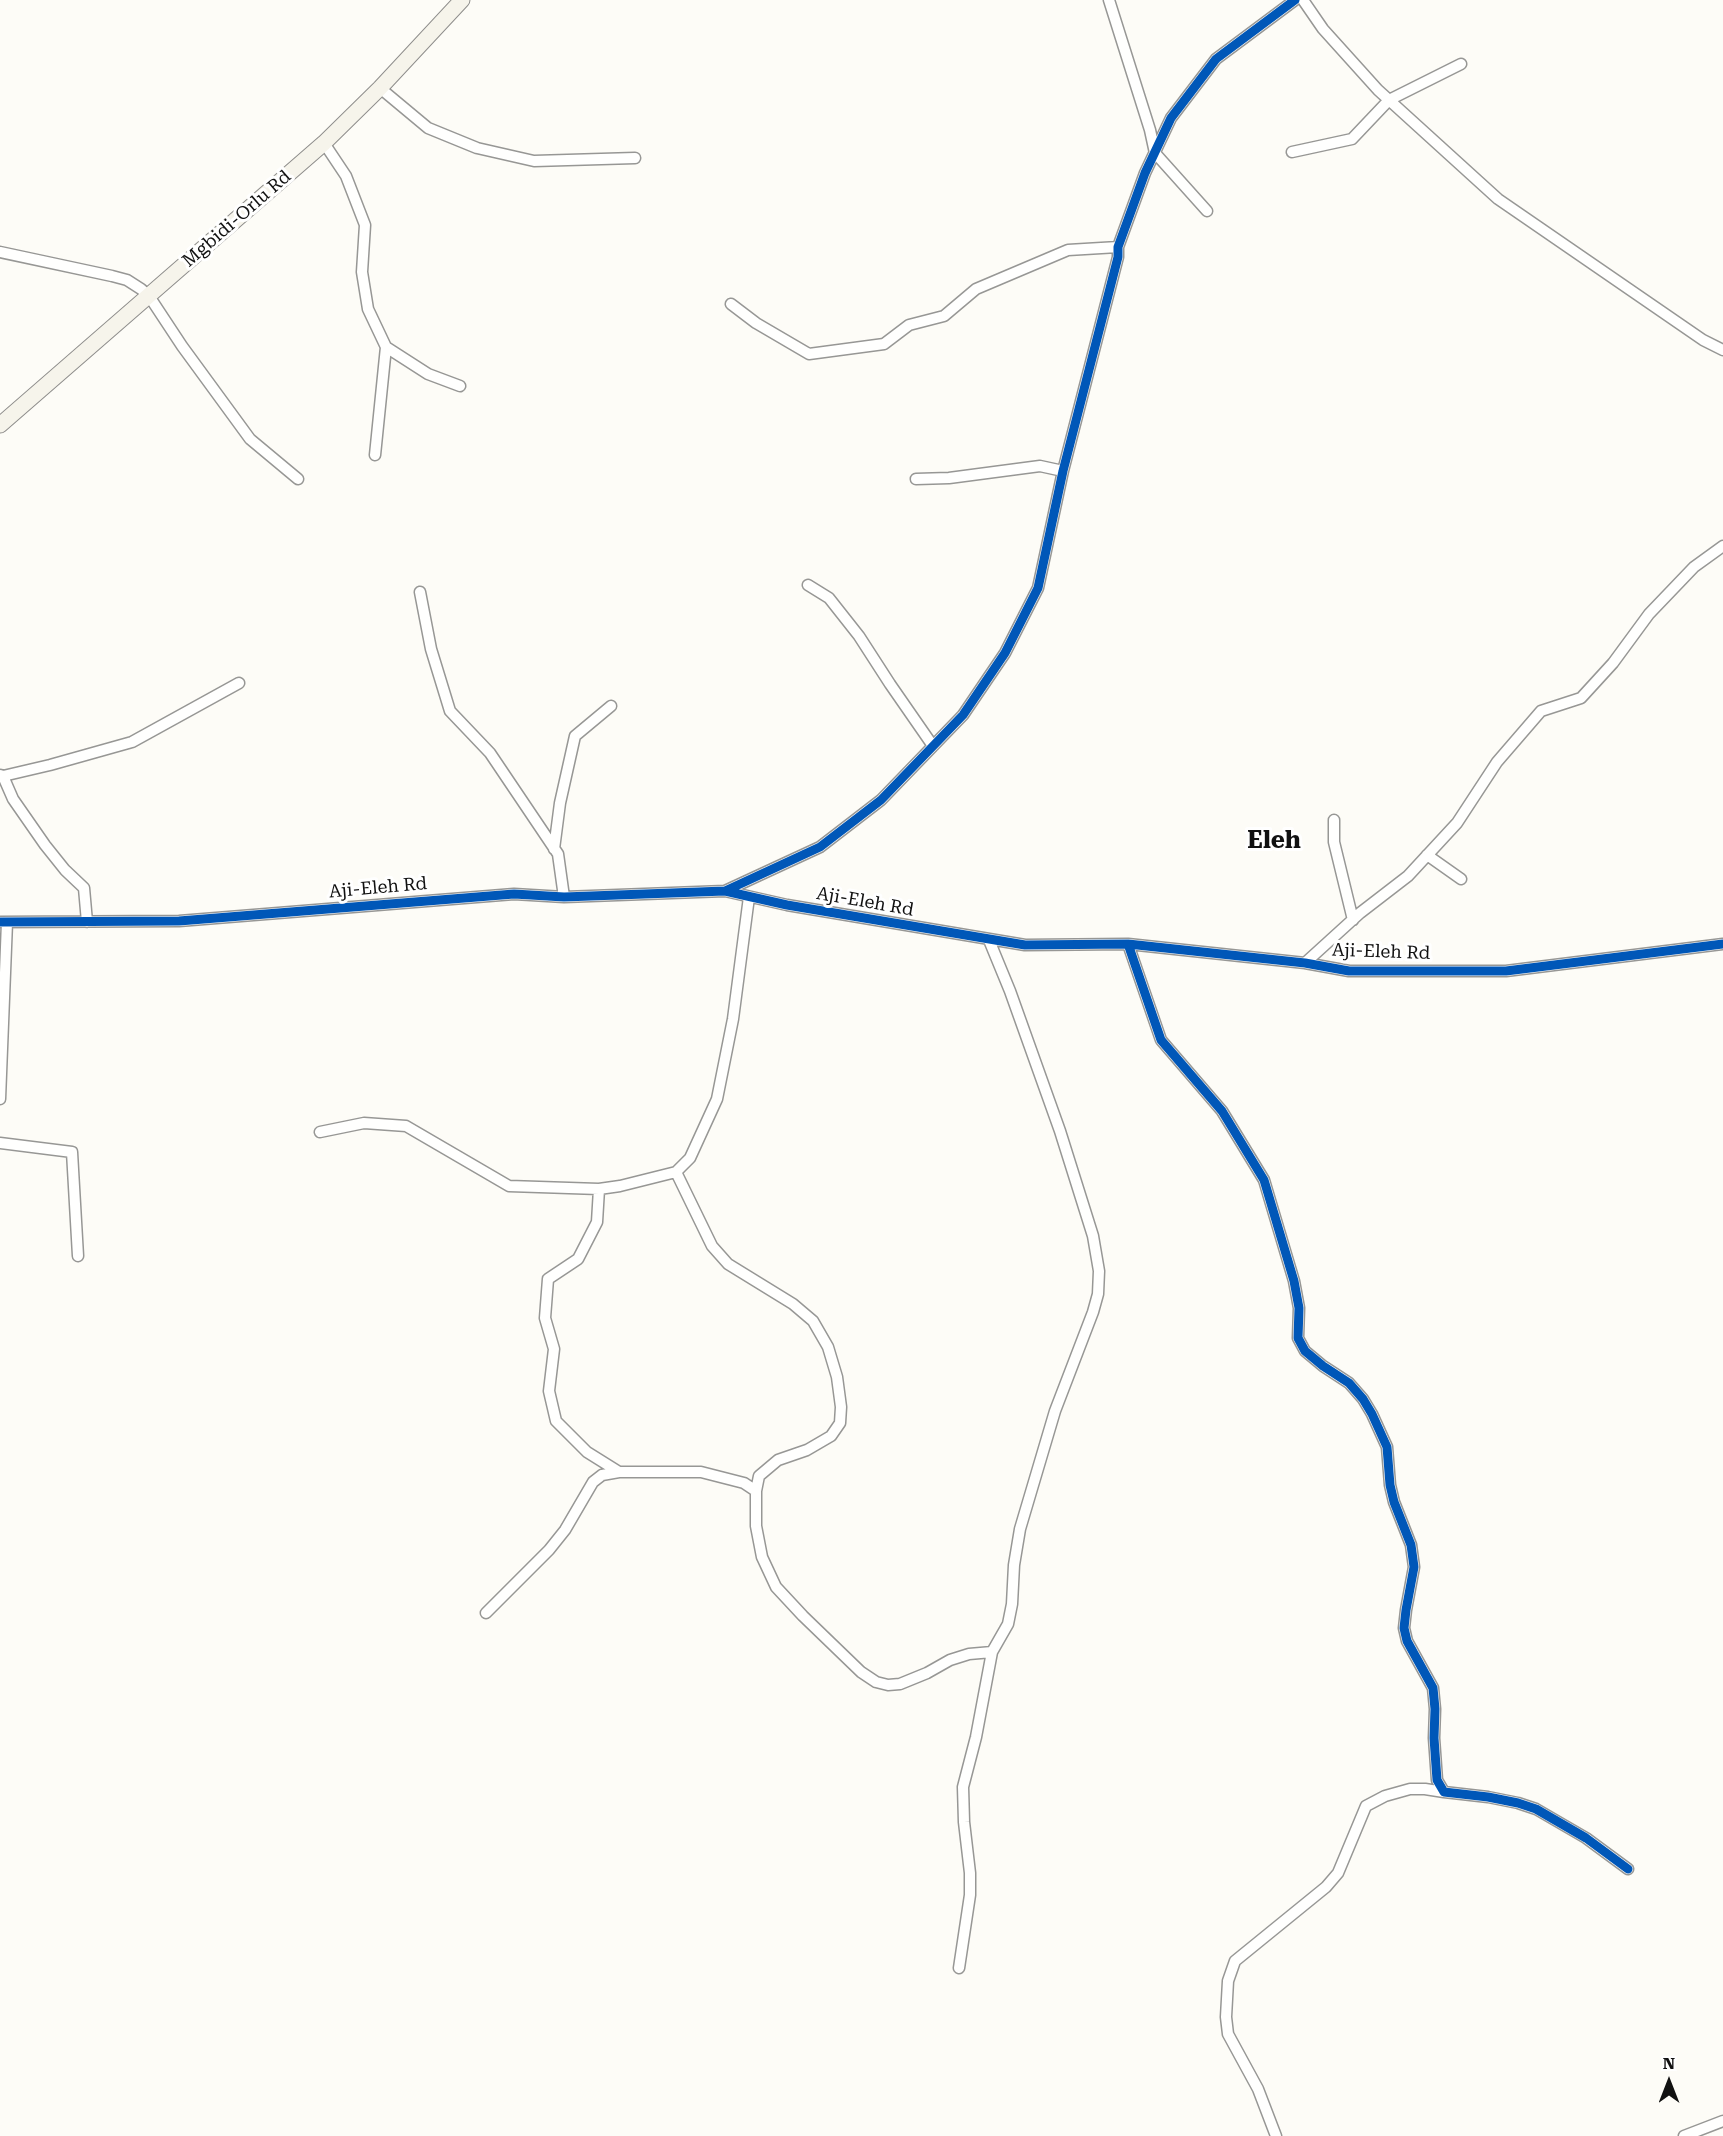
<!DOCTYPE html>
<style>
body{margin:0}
#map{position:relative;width:1723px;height:2136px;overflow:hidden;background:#fdfcf7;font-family:"Roboto Serif",serif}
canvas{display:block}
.north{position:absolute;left:1639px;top:2052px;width:60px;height:60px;-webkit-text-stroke:4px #fff;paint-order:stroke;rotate:0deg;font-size:16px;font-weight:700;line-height:24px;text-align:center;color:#111}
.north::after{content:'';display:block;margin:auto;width:21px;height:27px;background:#111;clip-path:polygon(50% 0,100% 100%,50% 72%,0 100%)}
</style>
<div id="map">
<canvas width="1723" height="2136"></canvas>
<div class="north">N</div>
</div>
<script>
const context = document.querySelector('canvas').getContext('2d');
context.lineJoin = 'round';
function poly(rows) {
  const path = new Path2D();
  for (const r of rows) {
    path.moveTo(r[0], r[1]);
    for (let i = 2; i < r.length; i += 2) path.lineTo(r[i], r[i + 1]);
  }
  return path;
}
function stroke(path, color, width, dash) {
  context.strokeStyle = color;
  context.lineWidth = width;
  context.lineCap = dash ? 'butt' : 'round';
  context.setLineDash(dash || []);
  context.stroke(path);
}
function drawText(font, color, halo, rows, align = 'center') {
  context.font = font + ' "Roboto Serif",serif';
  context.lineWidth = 6;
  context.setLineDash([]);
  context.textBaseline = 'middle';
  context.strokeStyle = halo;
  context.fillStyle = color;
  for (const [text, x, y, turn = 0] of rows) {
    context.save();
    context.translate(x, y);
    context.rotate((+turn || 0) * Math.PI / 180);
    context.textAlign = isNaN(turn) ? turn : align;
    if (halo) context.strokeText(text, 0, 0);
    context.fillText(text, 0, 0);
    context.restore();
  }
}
const street = poly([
 [1109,0,1150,130,1155,153,1207,211],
 [1303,0,1323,29,1378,90,1498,199,1703,340,1723,350],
 [380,88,428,128,477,148,534,161,635,158],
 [324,143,346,176,365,225,362,272,368,309,386,347,428,374,460,386],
 [1292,152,1352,139,1389,100,1461,64],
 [0,252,112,276,127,280,141,289,149,296,182,346,250,439,298,479],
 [731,304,756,323,809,354,884,344,909,325,944,316,976,289,1068,250,1118,247],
 [375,455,386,347],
 [916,479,949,478,1040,466,1063,471],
 [808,585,829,598,859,636,890,684,933,746],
 [420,592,431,649,450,711,490,753,558,854,564,897],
 [0,775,3,776,13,799,45,845,65,870,84,888,87,922],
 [3,776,50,765,132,742,239,683],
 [1334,820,1334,842,1353,920],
 [554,849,560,803,575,736,611,706],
 [1427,855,1461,879],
 [725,891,820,847,881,800,963,715,1005,653,1038,588,1063,471,1118,257,1118,247,1145,173,1171,118,1216,59,1295,0],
 [749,897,733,1019,717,1099,690,1158,676,1172,712,1246,728,1264,793,1304,813,1321,828,1347,837,1377,841,1407,840,1423,831,1436,807,1450,778,1460,759,1476,756,1491,756,1526,762,1557,776,1587,803,1616,861,1672,876,1682,888,1685,900,1684,927,1673,950,1660,969,1654,992,1652],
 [0,922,179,921,514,894,564,897,725,891,787,905,1025,945,1128,944,1305,963,1349,971,1506,971,1723,944],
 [1128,944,1161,1040,1222,1111,1264,1180,1294,1281,1299,1308,1298,1338,1305,1351,1323,1366,1349,1383,1363,1399,1372,1414,1387,1447,1390,1485,1394,1502,1411,1545,1414,1567,1406,1610,1404,1628,1407,1641,1433,1688,1435,1709,1434,1738,1437,1780,1444,1792,1488,1797,1518,1803,1536,1809,1586,1838,1628,1869],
 [1305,963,1360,913,1408,876,1457,823,1497,762,1541,711,1581,698,1613,663,1649,614,1694,567,1723,546],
 [0,1099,7,922],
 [320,1132,364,1123,406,1126,509,1186,599,1189],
 [0,1143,72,1152,78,1256],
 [619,1472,587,1452,556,1421,549,1391,554,1349,545,1318,548,1279,578,1259,597,1222,599,1189,620,1186,676,1172],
 [486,1613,549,1550,565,1530,593,1482,602,1475,619,1472,701,1472,744,1483,756,1491],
 [959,1968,970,1895,970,1873,964,1822,963,1787,976,1737,992,1652,1008,1624,1012,1604,1014,1565,1020,1529,1055,1411,1093,1312,1098,1294,1099,1271,1093,1236,1060,1131,1010,991,989,940],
 [1276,2136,1258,2089,1228,2034,1226,2017,1228,1981,1235,1961,1326,1887,1338,1873,1366,1806,1385,1796,1410,1789,1425,1789,1444,1792],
 [1684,2136,1723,2121]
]);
const secondary = poly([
 [0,425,324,143,380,88,462,0]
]);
stroke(street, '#979795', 13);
stroke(secondary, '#8e8d8b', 17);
stroke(street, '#fffffe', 10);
stroke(secondary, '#f6f4eb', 15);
stroke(poly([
 [725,891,820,847,881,800,963,715,1005,653,1038,588,1063,471,1118,257,1118,247,1145,173,1171,118,1216,59,1295,0],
 [0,922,179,921,514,894,564,897,725,891,787,905,1025,945,1128,944,1305,963,1349,971,1506,971,1723,944],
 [1128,944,1161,1040,1222,1111,1264,1180,1294,1281,1299,1308,1298,1338,1305,1351,1323,1366,1349,1383,1363,1399,1372,1414,1387,1447,1390,1485,1394,1502,1411,1545,1414,1567,1406,1610,1404,1628,1407,1641,1433,1688,1435,1709,1434,1738,1437,1780,1444,1792,1488,1797,1518,1803,1536,1809,1586,1838,1628,1869]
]), '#0057b8', 9);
drawText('18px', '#111', '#fff', [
 ["Mgbidi-Orlu Rd",237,219,-41],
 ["Aji-Eleh Rd",378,888,-5],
 ["Aji-Eleh Rd",865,902,10],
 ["Aji-Eleh Rd",1381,952,2]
]);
drawText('bold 24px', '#111', '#fff', [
 ["Eleh",1274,841]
]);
</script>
